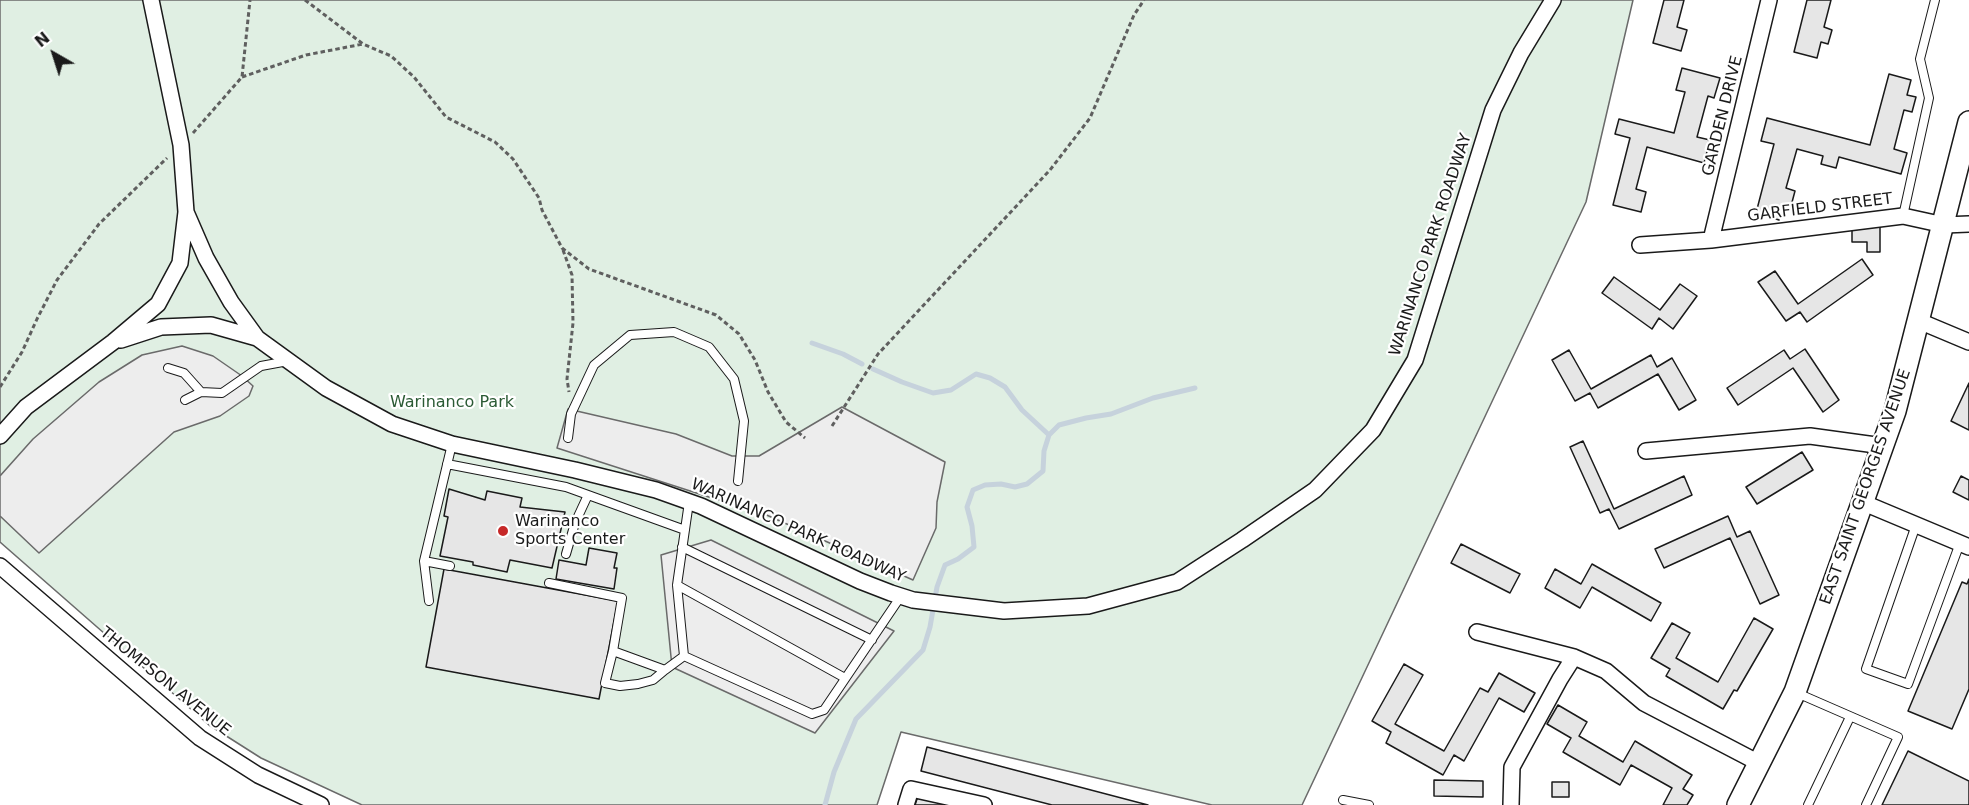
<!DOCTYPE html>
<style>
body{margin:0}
#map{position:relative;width:1969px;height:805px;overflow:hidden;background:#fff;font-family:"DejaVu Sans",sans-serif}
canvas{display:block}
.north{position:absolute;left:24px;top:24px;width:60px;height:60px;-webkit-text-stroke:4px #fff;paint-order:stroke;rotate:321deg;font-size:16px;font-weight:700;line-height:24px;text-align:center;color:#1a1a1a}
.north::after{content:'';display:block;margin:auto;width:21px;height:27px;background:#1a1a1a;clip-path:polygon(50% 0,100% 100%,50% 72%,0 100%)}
</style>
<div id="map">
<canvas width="1969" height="805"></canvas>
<div class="north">N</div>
</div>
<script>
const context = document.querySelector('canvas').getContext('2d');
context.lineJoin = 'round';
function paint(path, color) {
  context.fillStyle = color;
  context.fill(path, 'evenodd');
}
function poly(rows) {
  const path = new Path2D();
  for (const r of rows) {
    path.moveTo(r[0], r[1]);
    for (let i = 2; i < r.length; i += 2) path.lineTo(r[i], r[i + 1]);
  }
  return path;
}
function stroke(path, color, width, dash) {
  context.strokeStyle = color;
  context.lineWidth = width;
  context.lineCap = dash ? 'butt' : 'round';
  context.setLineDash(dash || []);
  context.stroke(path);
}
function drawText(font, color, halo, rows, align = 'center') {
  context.font = font + ' "DejaVu Sans",sans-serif';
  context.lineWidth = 4.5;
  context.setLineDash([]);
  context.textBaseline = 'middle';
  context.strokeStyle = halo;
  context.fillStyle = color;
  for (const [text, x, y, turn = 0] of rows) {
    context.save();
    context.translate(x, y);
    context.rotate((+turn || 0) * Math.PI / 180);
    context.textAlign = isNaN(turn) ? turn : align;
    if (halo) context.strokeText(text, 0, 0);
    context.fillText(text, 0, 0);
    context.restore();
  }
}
const green = poly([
 [0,0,1633,0,1586,202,1302,805,1212,805,901,732,877,805,362,805,261,758,209,725,0,542,0,0]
]);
paint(green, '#e0efe3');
stroke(green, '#6a6a6a', 1.5);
const parking = poly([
 [182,346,213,356,242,376,253,386,249,396,220,416,174,432,39,553,0,516,0,476,33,439,99,382,142,355,182,346],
 [842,407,945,462,937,502,936,528,913,580,744,505,715,499,557,448,568,409,676,434,732,456,759,456,842,407],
 [711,540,894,631,815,733,672,667,661,555,711,540]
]);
paint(parking, '#ededed');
stroke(parking, '#6a6a6a', 1.5);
stroke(poly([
 [812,343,843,354,862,364],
 [873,369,902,382,933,393,951,390,976,374,990,378,1005,387,1022,410,1049,435],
 [825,805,834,772,856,719,923,650,930,627,937,587,945,565,958,559,974,547,972,526,967,507,973,490,985,485,1001,484,1015,487,1027,484,1043,471,1044,451,1049,435,1059,425,1086,418,1111,414,1153,398,1195,388]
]), '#c6d2dc', 5);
const building = poly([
 [1664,0,1684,0,1677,27,1687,30,1681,51,1653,43,1664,0],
 [1807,0,1831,0,1824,27,1832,30,1828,44,1821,42,1817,58,1794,52,1807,0],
 [1682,68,1720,78,1714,98,1708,96,1697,137,1710,140,1704,163,1647,147,1636,189,1646,192,1641,212,1613,205,1630,138,1615,134,1619,119,1674,133,1685,92,1676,90,1682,68],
 [1889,74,1911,80,1907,95,1916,97,1912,112,1904,110,1894,149,1907,153,1901,174,1839,157,1836,168,1821,164,1823,156,1797,149,1786,188,1795,191,1791,206,1783,204,1779,220,1756,213,1774,144,1761,141,1767,118,1870,145,1889,74],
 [1852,223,1880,223,1880,252,1867,252,1867,242,1852,242,1852,223],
 [1862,259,1873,275,1807,322,1800,312,1786,321,1758,282,1775,271,1798,304,1862,259],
 [1614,277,1660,310,1680,284,1697,296,1673,329,1659,318,1652,329,1602,293,1614,277],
 [1805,349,1839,400,1823,412,1793,368,1738,405,1727,388,1784,350,1790,359,1805,349],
 [1569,350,1591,389,1651,355,1657,367,1672,358,1696,400,1679,410,1658,374,1598,408,1590,393,1575,401,1552,360,1569,350],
 [1969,383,1969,430,1951,421,1969,383],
 [1583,441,1614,509,1684,476,1692,495,1619,529,1609,509,1600,513,1570,447,1583,441],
 [1802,452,1813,470,1757,504,1746,487,1802,452],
 [1961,476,1969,480,1969,500,1953,492,1961,476],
 [449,489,485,500,487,491,522,498,520,507,565,512,552,568,510,560,507,572,473,565,473,562,440,556,448,517,444,516,449,489],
 [1728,516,1737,537,1750,531,1779,595,1760,604,1730,538,1664,568,1655,549,1728,516],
 [1461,544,1520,574,1510,593,1451,563,1461,544],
 [589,548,617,553,614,568,617,568,614,589,556,579,559,560,586,565,589,548],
 [1592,564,1661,603,1651,621,1592,587,1580,608,1545,588,1555,569,1581,584,1592,564],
 [444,569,618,601,599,699,426,667,444,569],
 [1969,579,1969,689,1952,729,1908,711,1962,582,1967,584,1969,579],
 [1754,618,1773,629,1737,691,1734,690,1723,709,1666,676,1670,669,1651,658,1672,623,1690,633,1676,658,1718,682,1754,618],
 [1404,664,1423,675,1395,724,1444,751,1480,688,1488,692,1499,673,1535,693,1524,712,1499,698,1464,761,1454,755,1443,775,1386,743,1391,732,1372,721,1404,664],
 [1558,705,1587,722,1579,736,1623,762,1635,741,1692,775,1683,789,1693,795,1687,805,1663,805,1672,788,1631,765,1620,785,1563,752,1571,738,1547,724,1558,705],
 [927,747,1148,805,1052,805,921,771,927,747],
 [1908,751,1969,781,1969,805,1882,805,1908,751],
 [1434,780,1483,781,1483,797,1434,796,1434,780],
 [1552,782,1569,782,1569,797,1552,797,1552,782],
 [919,793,960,805,915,805,919,793]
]);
paint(building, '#e6e6e6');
stroke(building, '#1a1a1a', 1.5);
const lane = poly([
 [1903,216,1929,98,1920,59,1935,0],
 [168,368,184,373,201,392],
 [185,400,201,392,222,393,261,366,288,361],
 [568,438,571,414,594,365,630,335,674,332,709,347,734,379,744,421,738,481],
 [447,464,566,487,685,530],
 [1916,525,1866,669,1908,684,1960,543],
 [682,547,872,640],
 [566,554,575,523,588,495],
 [424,561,450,566],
 [549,583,622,598,613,651,605,683,620,686,638,684,653,680,665,670],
 [677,585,845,678],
 [429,601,424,561,452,444],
 [613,651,665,670,684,656],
 [684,656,812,714,824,710,901,596],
 [684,656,677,585,689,502],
 [1797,693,1898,737,1866,805],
 [1343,800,1369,805],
 [1808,805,1850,717]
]);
const street = poly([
 [151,0,181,145,186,212,206,258,231,302,257,338,326,388,392,424,452,444,575,470,656,490,701,506,860,581,891,593,913,600,1004,611,1088,606,1177,582,1242,540,1315,490,1373,430,1415,360,1493,110,1521,53,1553,0],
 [1711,240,1769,0],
 [1640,245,1711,240,1903,216,1944,225,1969,224],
 [1919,321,1969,342],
 [121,340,161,327,211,325,257,338],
 [0,436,26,407,113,342,158,304,180,263,186,212],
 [1646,451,1810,436,1883,446],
 [1864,503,1969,547],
 [0,566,200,738,258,775,321,805],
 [1477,632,1574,657,1606,671,1644,703,1759,763],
 [906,805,911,789,984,805],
 [1511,805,1512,767,1560,679,1574,657]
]);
const secondary = poly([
 [1738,805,1795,692,1895,411,1969,122]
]);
stroke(lane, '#1a1a1a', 10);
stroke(street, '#1a1a1a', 18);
stroke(secondary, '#1a1a1a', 24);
stroke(poly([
 [305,0,363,44,391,56,414,77,446,117,495,142,513,159,539,198,542,210,562,248,589,269,716,315,739,334,755,360,768,392,786,422,805,438],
 [242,77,306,55,363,44],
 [193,133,242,77,250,0],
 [563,250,572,275,573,323,567,379,569,392],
 [0,387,22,352,37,319,57,280,99,224,167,158],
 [832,426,878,354,1050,170,1090,118,1134,15,1144,0]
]), '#5f5f5f', 3, [4.5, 3]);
stroke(lane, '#fff', 8);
stroke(street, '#fff', 15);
stroke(secondary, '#fff', 21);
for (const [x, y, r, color] of [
 [503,531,6,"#c62828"]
]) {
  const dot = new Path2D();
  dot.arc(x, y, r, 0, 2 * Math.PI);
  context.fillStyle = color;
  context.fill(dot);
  stroke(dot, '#fff', 2);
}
drawText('16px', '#1a1a1a', '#fff', [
 ["GARDEN DRIVE",1723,116,-76],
 ["GARFIELD STREET",1820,208,-7],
 ["WARINANCO PARK ROADWAY",1431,245,-72],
 ["EAST SAINT GEORGES AVENUE",1866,487,-71],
 ["WARINANCO PARK ROADWAY",798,531,24],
 ["THOMPSON AVENUE",165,682,39]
]);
drawText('16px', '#2b5a34', '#fff', [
 ["Warinanco Park",452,403]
]);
drawText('16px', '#1a1a1a', '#fff', [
 ["Warinanco",515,522],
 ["Sports Center",515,540]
], 'left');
</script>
